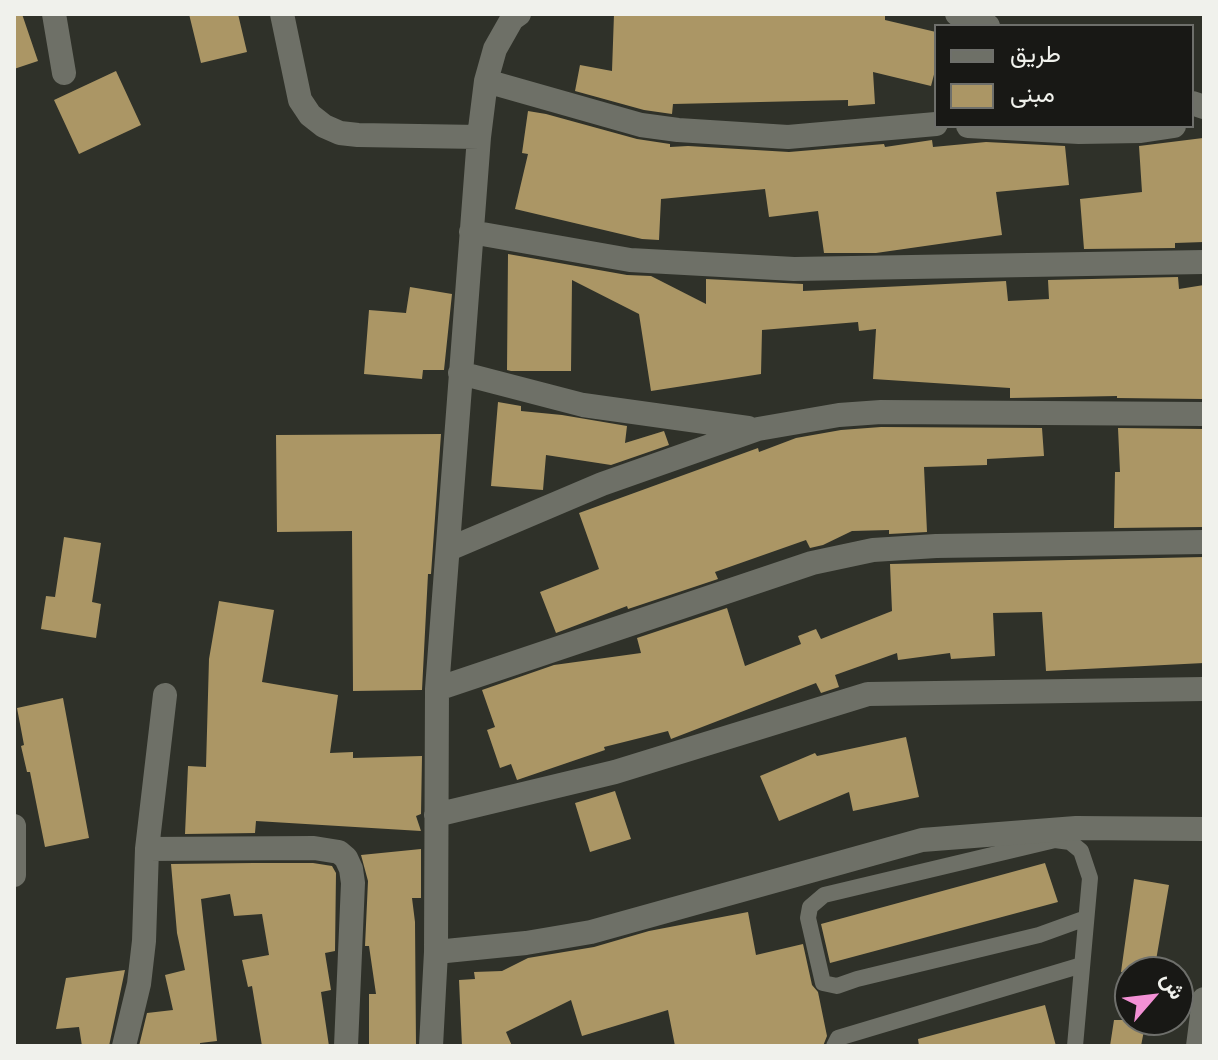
<!DOCTYPE html>
<meta charset="utf-8">
<style>
body{margin:0}
#map{position:relative;width:1218px;height:1060px;overflow:hidden;background:#2f3129;font-family:"PT Sans Narrow",Vazirmatn,sans-serif}
canvas{display:block}
.frame{position:absolute;inset:0;border:16px solid #f0f1ec;pointer-events:none}
.legend{position:absolute;left:934px;top:24px;width:260px;height:104px;box-sizing:border-box;background:#181815;border:2px solid #6e6f6b;margin:0;padding:10px 14px;list-style:none;font-size:24px;color:#f0f1ec}
.legend li{display:flex;align-items:center;gap:16px;height:40px}
.legend b{width:40px;border:2px solid #6e6f6b}
.north{position:absolute;left:1114px;top:956px;width:80px;height:80px;box-sizing:border-box;background:#181815;border:2px solid #6e6f6b;border-radius:50%;rotate:62deg;font-size:22px;font-weight:700;line-height:32px;text-align:center;color:#f0f1ec}
.north::after{content:'';display:block;margin:auto;width:28px;height:36px;background:#f391d5;clip-path:polygon(50% 0,100% 100%,50% 72%,0 100%)}
</style>
<div id="map">
<canvas width="1218" height="1060"></canvas>
<div class="frame"></div>
<ul class="legend">
<li><b style="height:10px;background:#6e7067"></b>طريق</li>
<li><b style="height:22px;background:#ab9665"></b>مبنى</li>
</ul>
<div class="north">ش</div>
</div>
<script>
const context = document.querySelector('canvas').getContext('2d');
context.lineJoin = 'round';
function paint(path, color) {
  context.fillStyle = color;
  context.fill(path, 'evenodd');
}
function poly(rows) {
  const path = new Path2D();
  for (const r of rows) {
    path.moveTo(r[0], r[1]);
    for (let i = 2; i < r.length; i += 2) path.lineTo(r[i], r[i + 1]);
  }
  return path;
}
function stroke(path, color, width, dash) {
  context.strokeStyle = color;
  context.lineWidth = width;
  context.lineCap = dash ? 'butt' : 'round';
  context.setLineDash(dash || []);
  context.stroke(path);
}
paint(poly([
 [14,14,22,14,38,61,14,69],
 [189,14,238,14,247,52,201,63],
 [614,14,885,14,885,20,936,32,936,67,931,86,873,72,875,104,848,106,848,100,673,104,672,114,644,110,575,91,580,65,612,71],
 [116,71,141,125,79,154,54,100],
 [528,111,546,114,637,139,670,144,670,147,688,146,789,152,884,144,885,147,932,140,933,147,986,142,1065,146,1069,185,996,192,1002,235,876,253,824,253,818,211,769,217,765,189,661,199,659,240,642,239,515,209,528,154,522,153],
 [1203,138,1204,242,1175,243,1175,248,1084,249,1080,199,1142,192,1139,146],
 [508,254,627,275,651,276,706,304,706,279,803,284,803,291,1006,281,1008,301,1049,299,1048,280,1178,277,1179,289,1204,285,1204,399,1117,398,1117,396,1010,398,1010,388,873,379,876,329,859,331,858,322,762,330,761,374,651,391,639,314,572,280,571,371,511,371,507,370],
 [410,287,452,294,444,370,423,370,422,379,364,374,369,310,406,313],
 [498,402,521,406,521,411,562,415,627,426,625,443,664,431,669,445,611,465,546,455,543,490,491,486],
 [881,427,1042,428,1044,456,987,459,987,465,924,467,927,532,889,534,889,530,852,531,823,545,810,548,806,540,715,572,718,579,628,609,627,606,556,633,540,592,599,569,579,513,758,448,759,452,796,438,841,430],
 [1118,428,1204,429,1204,527,1114,528,1115,472,1120,472],
 [441,434,431,574,428,574,422,690,353,691,352,531,277,532,276,435],
 [64,537,101,543,92,602,101,604,96,638,41,629,46,596,55,597],
 [1204,557,1204,663,1046,671,1042,612,993,613,995,656,951,659,950,653,898,660,897,653,835,675,839,687,821,693,816,683,671,739,668,731,604,747,605,750,517,780,511,764,500,768,487,730,495,727,482,690,554,665,641,653,637,638,727,608,745,666,801,644,798,636,816,629,821,639,892,611,890,564],
 [219,601,274,610,262,682,338,695,330,753,353,752,353,758,422,756,421,814,416,816,421,831,256,821,255,833,185,834,188,766,206,767,209,659],
 [63,698,89,838,45,847,30,772,27,772,21,746,24,745,17,708],
 [906,737,919,797,853,811,849,792,779,821,760,776,815,753,817,756],
 [615,791,631,839,590,852,575,803],
 [421,849,421,898,412,898,415,922,416,1046,369,1046,369,994,376,994,369,946,365,946,368,881,361,855],
 [254,863,313,863,332,866,336,873,335,951,325,953,331,990,321,992,329,1046,262,1046,252,986,248,987,242,960,269,955,262,914,234,916,230,894,201,899,217,1041,200,1043,200,1046,139,1046,147,1013,173,1010,165,975,185,970,177,933,171,864],
 [1045,863,1058,902,830,963,821,924],
 [1134,879,1169,885,1154,972,1121,972],
 [748,912,756,955,803,944,812,985,818,992,827,1036,823,1046,675,1046,668,1010,582,1036,571,1000,506,1032,512,1046,462,1046,459,980,475,979,474,972,502,971,528,958,594,947,649,931],
 [125,970,109,1046,82,1046,79,1027,56,1029,66,978],
 [1045,1005,1056,1046,919,1046,918,1039],
 [1114,1020,1146,1020,1141,1046,1110,1046]
]), '#ab9665');
stroke(poly([
 [834,1046,838,1038,1082,965],
 [1075,1046,1090,878,1081,851,1070,842,1055,840,824,895,810,907,808,918,823,983,837,986,857,979,1039,935,1086,918]
]), '#6e7067', 16);
stroke(poly([
 [54,14,64,73],
 [282,14,300,100,310,115,324,126,340,133,358,135,479,137],
 [957,14,988,26],
 [486,81,641,125,678,130,788,137,936,124],
 [1192,103,1204,107],
 [968,126,1079,132,1141,131,1174,126],
 [471,232,630,260,794,269,1204,262],
 [460,373,583,405,748,428],
 [449,549,602,484,758,429,839,415,881,412,1204,414],
 [437,689,812,563,873,550,936,546,1204,542],
 [436,815,615,772,868,694,1204,689],
 [14,826,14,875],
 [147,849,314,848,339,852,346,858,351,869,353,883,346,1046],
 [436,952,526,943,591,932,922,840,1076,828,1204,829],
 [124,1046,139,984,144,941,147,849,165,695],
 [431,1046,436,952,437,689,479,137,486,81,495,49,512,19,519,14],
 [1198,1046,1204,999]
]), '#6e7067', 24);
</script>
